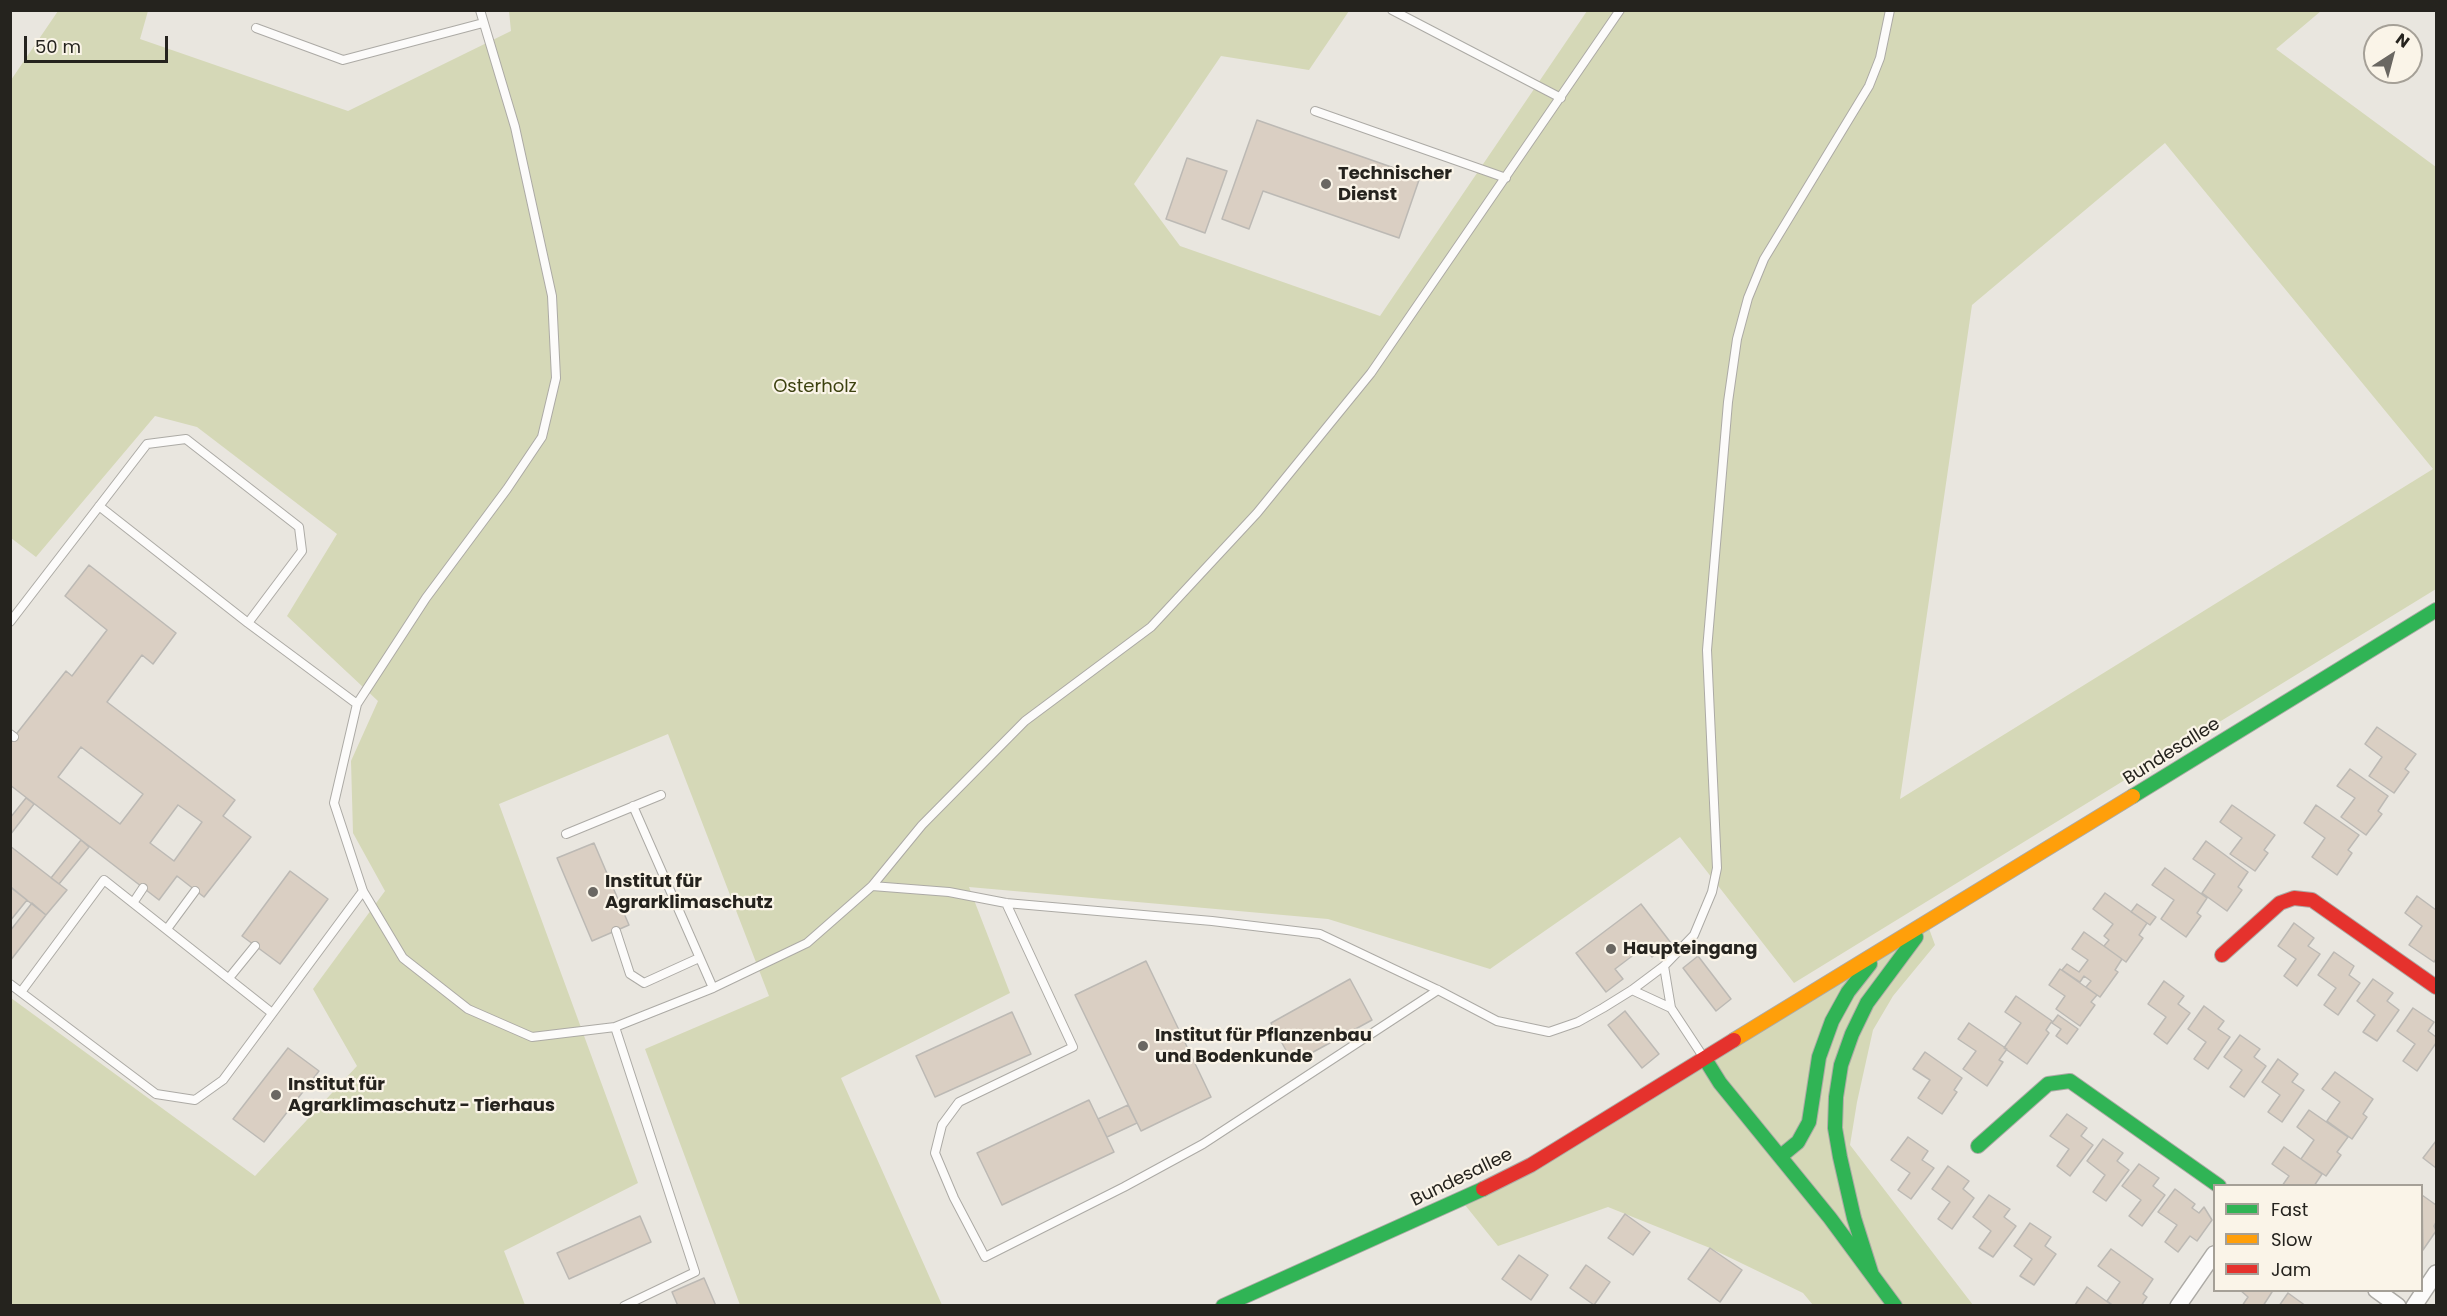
<!DOCTYPE html>
<meta charset="utf-8">
<style>
body{margin:0}
#map{position:relative;width:2447px;height:1316px;overflow:hidden;background:#e9e6df;font-family:Poppins,sans-serif}
canvas{display:block}
.frame{position:absolute;inset:0;border:12px solid #25231e;pointer-events:none}
.legend{position:absolute;left:2213px;top:1184px;width:210px;height:108px;box-sizing:border-box;background:#faf4e8;border:2px solid #a5a097;margin:0;padding:8px 10px;list-style:none;font-size:18px;color:#25231e}
.legend li{display:flex;align-items:center;gap:12px;height:30px}
.legend b{width:30px;border:2px solid #a5a097}
.north{position:absolute;left:2363px;top:24px;width:60px;height:60px;box-sizing:border-box;background:#faf4e8;border:2px solid #a5a097;border-radius:50%;rotate:36deg;font-size:16px;font-weight:700;line-height:24px;text-align:center;color:#25231e}
.north::after{content:'';display:block;margin:auto;width:21px;height:27px;background:#6a6762;clip-path:polygon(50% 0,100% 100%,50% 72%,0 100%)}
.scale{position:absolute;left:24px;top:36px;width:144px;height:27px;box-sizing:border-box;border:3px solid #25231e;border-top:0;padding-left:8px;font-size:18px;line-height:21px;white-space:nowrap;color:#25231e;-webkit-text-stroke:4px #faf4e8;paint-order:stroke}
</style>
<div id="map">
<canvas width="2447" height="1316"></canvas>
<div class="frame"></div>
<ul class="legend">
<li><b style="height:8px;background:#30b455"></b>Fast</li>
<li><b style="height:8px;background:#ff9f0a"></b>Slow</li>
<li><b style="height:8px;background:#e5322d"></b>Jam</li>
</ul>
<div class="north">N</div>
<div class="scale">50 m</div>
</div>
<script>
const context = document.querySelector('canvas').getContext('2d');
context.lineJoin = 'round';
function paint(path, color) {
  context.fillStyle = color;
  context.fill(path, 'evenodd');
}
function poly(rows) {
  const path = new Path2D();
  for (const r of rows) {
    path.moveTo(r[0], r[1]);
    for (let i = 2; i < r.length; i += 2) path.lineTo(r[i], r[i + 1]);
  }
  return path;
}
function stroke(path, color, width, dash) {
  context.strokeStyle = color;
  context.lineWidth = width;
  context.lineCap = dash ? 'butt' : 'round';
  context.setLineDash(dash || []);
  context.stroke(path);
}
function drawText(font, color, halo, rows, align = 'center') {
  context.font = font + ' Poppins,sans-serif';
  context.lineWidth = 4.5;
  context.setLineDash([]);
  context.textBaseline = 'middle';
  context.strokeStyle = halo;
  context.fillStyle = color;
  for (const [text, x, y, turn = 0] of rows) {
    context.save();
    context.translate(x, y);
    context.rotate((+turn || 0) * Math.PI / 180);
    context.textAlign = isNaN(turn) ? turn : align;
    if (halo) context.strokeText(text, 0, 0);
    context.fillText(text, 0, 0);
    context.restore();
  }
}
paint(poly([
 [58,11,148,11,140,39,348,111,511,31,509,11,1349,11,1309,70,1221,56,1134,184,1180,246,1380,316,1587,11,2321,11,2276,49,2436,167,2436,589,1794,983,1680,837,1490,969,1328,919,969,887,1010,993,841,1078,942,1305,740,1305,645,1049,769,996,668,734,499,804,638,1183,504,1251,525,1305,11,1305,11,998,255,1176,357,1066,313,989,385,891,353,833,351,761,378,701,287,616,337,534,197,427,155,416,36,557,11,538,11,80],
 [2165,143,2433,469,1900,799,1972,305],
 [1927,923,1935,945,1893,996,1873,1030,1857,1102,1850,1145,1973,1305,1813,1305,1803,1293,1710,1248,1608,1207,1498,1246,1461,1200]
]), '#d5d8b7');
const building = poly([
 [1257,120,1420,177,1399,238,1263,191,1249,229,1222,219,1257,120],
 [1187,158,1227,171,1205,233,1166,219,1187,158],
 [89,565,176,633,153,664,142,655,107,702,235,800,223,816,251,837,204,897,177,876,159,900,10,785,10,742,66,671,72,676,107,630,65,596,89,565],
 [81,747,143,794,120,824,58,777,81,747],
 [178,805,202,822,174,861,150,843,178,805],
 [2377,727,2416,754,2405,769,2409,772,2394,793,2369,776,2382,757,2365,744,2377,727],
 [2350,769,2388,796,2378,811,2382,814,2366,835,2341,817,2355,798,2337,786,2350,769],
 [26,798,34,804,10,835,10,818,26,798],
 [2232,805,2275,835,2264,850,2268,853,2255,871,2230,854,2242,838,2220,822,2232,805],
 [2316,805,2359,835,2348,850,2352,853,2337,875,2312,857,2325,838,2304,823,2316,805],
 [81,840,89,847,59,884,51,878,81,840],
 [2206,841,2248,872,2238,887,2242,890,2227,911,2202,893,2215,874,2193,859,2206,841],
 [594,843,629,925,592,941,557,858,594,843],
 [10,846,67,890,46,915,10,887,10,846],
 [2165,868,2207,898,2197,913,2201,916,2186,937,2161,919,2174,900,2152,885,2165,868],
 [290,871,328,899,280,964,242,936,290,871],
 [11,887,27,900,10,921,10,887,11,887],
 [2105,893,2147,923,2139,935,2143,938,2126,962,2104,946,2109,940,2104,936,2113,924,2093,909,2105,893],
 [2417,896,2436,910,2436,959,2434,962,2409,945,2422,926,2405,913,2417,896],
 [32,903,46,915,10,961,10,931,32,903],
 [1641,904,1671,943,1652,957,1644,947,1615,969,1623,979,1606,992,1576,953,1641,904],
 [2137,904,2156,917,2150,925,2131,912,2137,904],
 [2294,923,2314,938,2308,946,2320,954,2297,986,2284,976,2296,959,2278,946,2294,923],
 [2084,932,2122,959,2115,970,2118,972,2100,997,2086,987,2091,981,2084,976,2080,982,2062,970,2067,964,2079,972,2088,960,2072,949,2084,932],
 [2334,952,2354,966,2349,975,2360,983,2338,1015,2324,1005,2336,988,2318,975,2334,952],
 [1698,956,1731,999,1716,1011,1683,968,1698,956],
 [1146,961,1211,1097,1141,1131,1075,995,1146,961],
 [2060,969,2097,995,2091,1002,2095,1005,2080,1026,2056,1009,2065,996,2049,985,2060,969],
 [1350,979,1372,1020,1293,1063,1271,1023,1350,979],
 [2373,979,2393,993,2387,1001,2399,1010,2377,1041,2363,1032,2375,1015,2357,1001,2373,979],
 [2164,981,2184,996,2178,1004,2190,1013,2167,1044,2154,1034,2166,1017,2148,1004,2164,981],
 [2016,996,2052,1021,2046,1030,2049,1033,2027,1064,2004,1048,2021,1023,2005,1012,2016,996],
 [2204,1006,2224,1021,2218,1029,2230,1037,2208,1069,2194,1059,2206,1042,2188,1029,2204,1006],
 [2413,1008,2434,1022,2428,1031,2436,1037,2436,1043,2417,1071,2403,1061,2415,1044,2397,1031,2413,1008],
 [1625,1011,1659,1054,1642,1068,1608,1025,1625,1011],
 [1012,1012,1031,1054,935,1097,916,1056,1012,1012],
 [2058,1015,2078,1029,2067,1044,2056,1036,2061,1029,2052,1023,2058,1015],
 [1969,1023,2007,1049,1999,1060,2003,1062,1987,1086,1963,1069,1976,1051,1958,1039,1969,1023],
 [2240,1035,2260,1049,2254,1057,2266,1066,2244,1097,2230,1087,2242,1070,2224,1057,2240,1035],
 [288,1048,319,1071,264,1142,233,1119,288,1048],
 [1925,1052,1962,1078,1954,1090,1957,1092,1942,1114,1918,1098,1930,1080,1913,1069,1925,1052],
 [2278,1059,2298,1074,2292,1082,2304,1090,2282,1122,2268,1112,2280,1095,2262,1082,2278,1059],
 [2335,1072,2373,1099,2363,1114,2367,1117,2352,1139,2327,1121,2340,1102,2322,1089,2335,1072],
 [1089,1100,1114,1152,1002,1205,977,1153,1089,1100],
 [1128,1105,1137,1123,1107,1137,1098,1119,1128,1105],
 [2309,1110,2348,1137,2337,1152,2341,1155,2326,1176,2301,1159,2314,1140,2297,1127,2309,1110],
 [2067,1114,2087,1128,2081,1136,2093,1145,2070,1176,2057,1166,2069,1149,2050,1136,2067,1114],
 [1908,1137,1928,1151,1922,1160,1934,1168,1911,1199,1898,1190,1910,1173,1891,1160,1908,1137],
 [2103,1139,2123,1153,2117,1161,2129,1170,2106,1201,2093,1192,2105,1175,2087,1161,2103,1139],
 [2436,1141,2436,1168,2423,1158,2436,1141],
 [2284,1147,2322,1174,2314,1186,2282,1186,2289,1176,2272,1164,2284,1147],
 [2139,1164,2159,1178,2153,1186,2165,1195,2142,1226,2129,1216,2141,1200,2122,1186,2139,1164],
 [1948,1166,1969,1181,1963,1189,1974,1198,1952,1229,1938,1219,1950,1202,1932,1189,1948,1166],
 [2175,1189,2195,1204,2192,1208,2199,1213,2204,1207,2212,1220,2197,1241,2190,1236,2178,1252,2165,1242,2177,1225,2158,1212,2175,1189],
 [1989,1195,2010,1209,2004,1217,2016,1226,1993,1257,1979,1248,1991,1231,1973,1217,1989,1195],
 [2422,1195,2436,1205,2436,1222,2434,1226,2436,1231,2423,1250,2422,1195],
 [1625,1214,1650,1232,1633,1255,1608,1238,1625,1214],
 [640,1216,651,1242,569,1279,557,1253,640,1216],
 [2030,1223,2051,1237,2045,1246,2056,1254,2034,1285,2020,1276,2032,1259,2014,1246,2030,1223],
 [1710,1248,1742,1270,1720,1302,1688,1279,1710,1248],
 [2111,1249,2153,1279,2143,1294,2147,1297,2141,1306,2114,1306,2107,1301,2120,1282,2098,1266,2111,1249],
 [1519,1255,1548,1275,1531,1300,1502,1279,1519,1255],
 [1586,1265,1610,1282,1594,1305,1570,1288,1586,1265],
 [704,1278,716,1306,678,1306,672,1292,704,1278],
 [2087,1287,2113,1306,2075,1305,2087,1287],
 [2240,1290,2270,1290,2272,1292,2263,1306,2242,1306,2248,1297,2240,1290],
 [2288,1293,2306,1306,2279,1306,2288,1293]
]);
paint(building, '#dacfc3');
stroke(building, '#bcb9b4', 1.5);
const lane = poly([
 [480,10,515,127,552,296,556,378,542,437,507,489,426,598,357,704,334,803,363,891,403,958,468,1009,532,1037,615,1027,713,988,807,943,872,886,922,825,1025,721,1151,627,1257,513,1371,373,1620,10],
 [1392,10,1561,98],
 [256,28,343,60,483,23],
 [1315,111,1506,178],
 [99,506,248,623,357,704],
 [10,622,147,444,186,439,299,527,302,551,248,623],
 [10,734,14,737],
 [633,806,713,988],
 [566,834,661,795],
 [872,886,949,892,1006,903,1212,921,1320,934,1438,990,1497,1021,1549,1032,1578,1022,1603,1008,1632,990,1664,966,1694,935,1712,892,1717,868,1707,650,1728,402,1737,339,1748,298,1764,259,1869,86,1880,58,1890,10],
 [133,903,143,888],
 [1006,903,1073,1047,959,1102,942,1125,935,1153,954,1198,985,1257,1124,1187,1203,1144,1438,990],
 [167,929,195,891],
 [616,931,630,974,644,983,699,958],
 [1664,966,1671,1008,1704,1058],
 [229,978,255,946],
 [10,984,156,1094,195,1100,223,1080,363,891],
 [1632,990,1671,1008],
 [21,992,104,880,272,1013],
 [615,1027,695,1272,624,1306]
]);
const street = poly([
 [2376,1290,2398,1306],
 [2178,1306,2214,1254],
 [2414,1306,2436,1273]
]);
const fast = poly([
 [2133,796,2436,610],
 [1705,1059,1720,1083,1830,1218,1895,1306],
 [1978,1146,2048,1084,2070,1081,2219,1186],
 [1781,1156,1798,1142,1809,1122,1819,1057,1832,1021,1848,992,1870,964],
 [1872,1275,1854,1218,1840,1157,1835,1128,1836,1097,1841,1065,1852,1034,1867,1003,1916,937],
 [1223,1306,1483,1189]
]);
const slow = poly([
 [1734,1040,2133,796]
]);
const jam = poly([
 [2222,955,2280,903,2294,898,2312,900,2436,987],
 [1483,1189,1531,1165,1734,1040]
]);
stroke(lane, '#acaaa5', 10);
stroke(street, '#acaaa5', 18);
stroke(fast, '#acaaa5', 16);
stroke(slow, '#acaaa5', 16);
stroke(jam, '#acaaa5', 16);
stroke(lane, '#fcfbfa', 8);
stroke(street, '#fcfbfa', 15);
stroke(fast, '#30b455', 14);
stroke(slow, '#ff9f0a', 14);
stroke(jam, '#e5322d', 14);
for (const [x, y, r, color] of [
 [1326,184,6,"#6a6762"],
 [593,892,6,"#6a6762"],
 [1611,949,6,"#6a6762"],
 [1143,1046,6,"#6a6762"],
 [276,1095,6,"#6a6762"]
]) {
  const dot = new Path2D();
  dot.arc(x, y, r, 0, 2 * Math.PI);
  context.fillStyle = color;
  context.fill(dot);
  stroke(dot, '#faf4e8', 2);
}
drawText('bold 18px', '#25231e', '#faf4e8', [
 ["Technischer",1338,174],
 ["Dienst",1338,195],
 ["Institut für",605,882],
 ["Agrarklimaschutz",605,903],
 ["Haupteingang",1623,949],
 ["Institut für Pflanzenbau",1155,1036],
 ["und Bodenkunde",1155,1057],
 ["Institut für",288,1085],
 ["Agrarklimaschutz - Tierhaus",288,1106]
], 'left');
drawText('18px', '#3d4210', '#faf4e8', [
 ["Osterholz",815,387]
]);
drawText('18px', '#25231e', '#faf4e8', [
 ["Bundesallee",2172,752,-32],
 ["Bundesallee",1462,1178,-26]
]);
</script>
